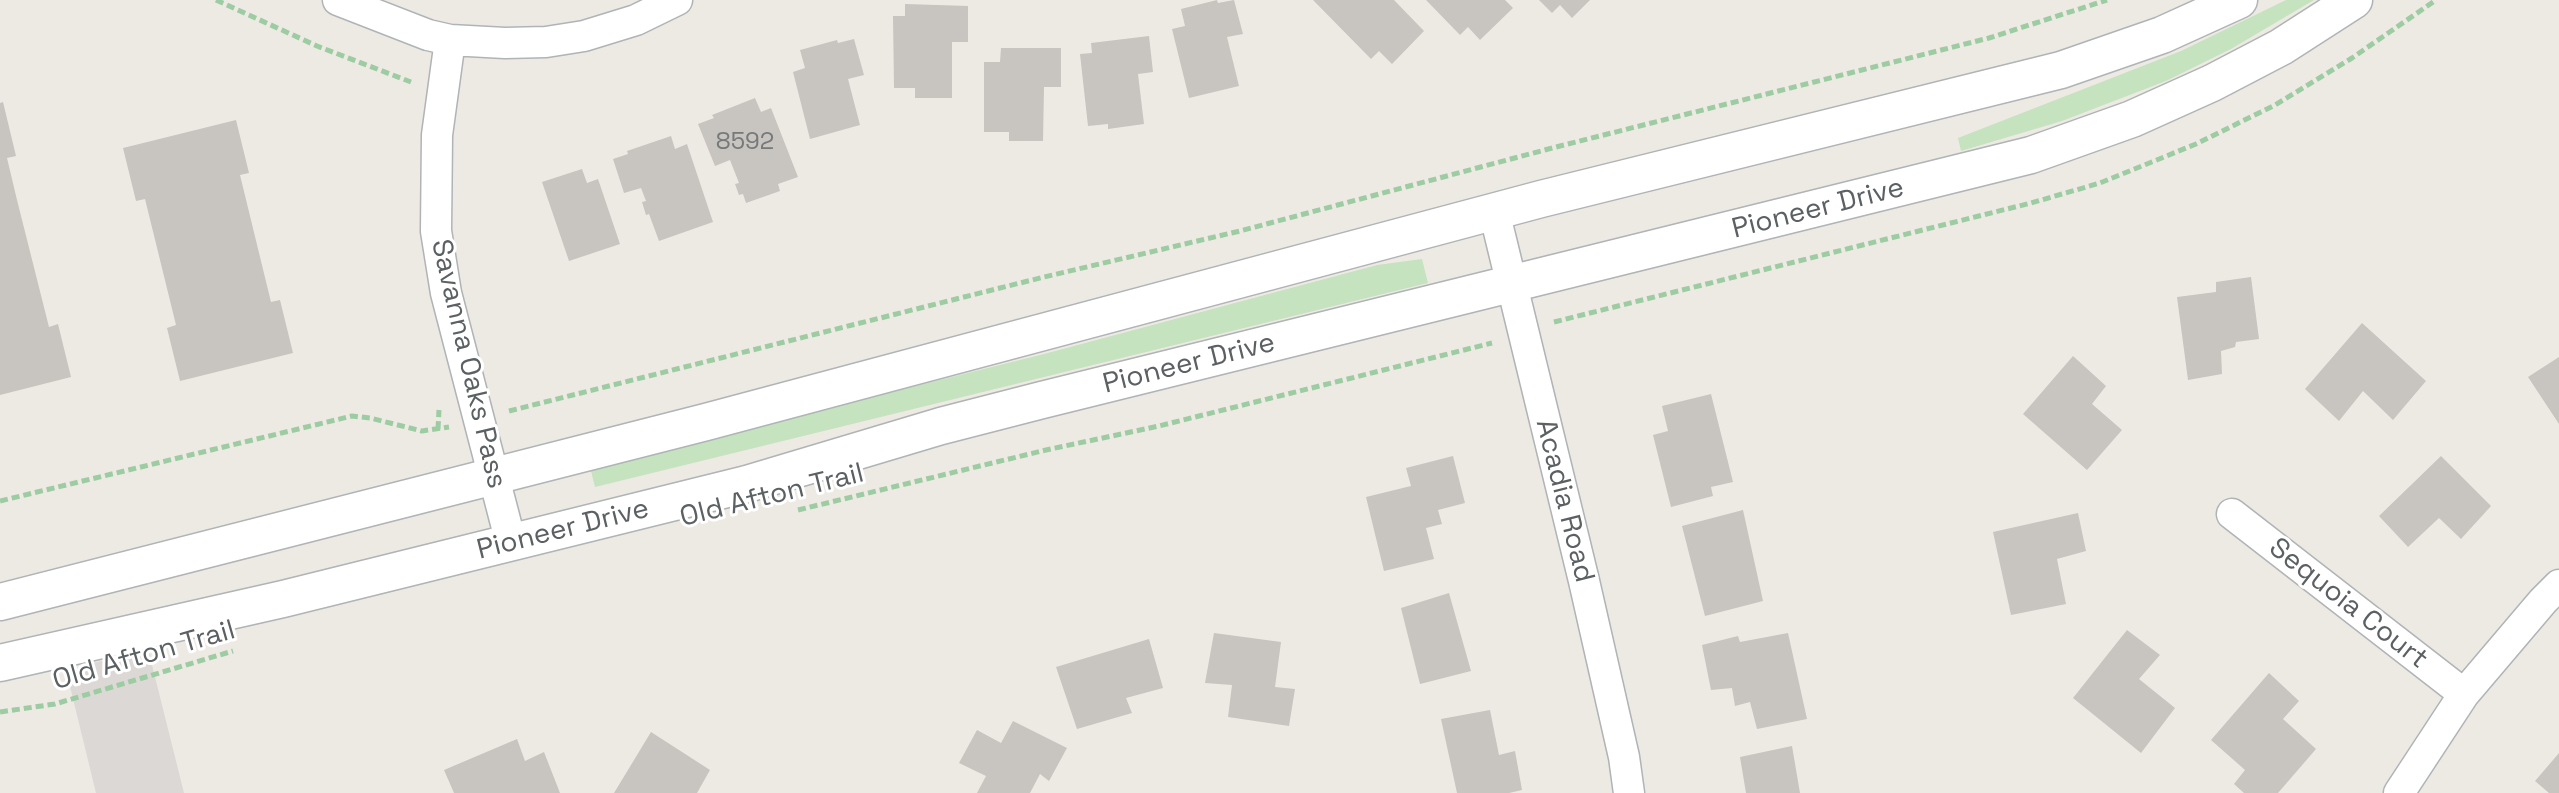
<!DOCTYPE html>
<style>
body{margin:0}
canvas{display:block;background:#ede9e3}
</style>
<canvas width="2559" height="793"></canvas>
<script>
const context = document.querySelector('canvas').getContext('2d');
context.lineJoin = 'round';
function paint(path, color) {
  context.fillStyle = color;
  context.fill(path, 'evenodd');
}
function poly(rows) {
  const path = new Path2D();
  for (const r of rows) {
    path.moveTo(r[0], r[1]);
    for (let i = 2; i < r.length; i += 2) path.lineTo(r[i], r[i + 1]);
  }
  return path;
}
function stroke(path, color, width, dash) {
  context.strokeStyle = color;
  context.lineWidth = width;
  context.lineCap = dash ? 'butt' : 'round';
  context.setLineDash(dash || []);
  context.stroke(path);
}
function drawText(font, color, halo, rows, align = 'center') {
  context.font = font + ' "Space Grotesk",sans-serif';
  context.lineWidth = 6;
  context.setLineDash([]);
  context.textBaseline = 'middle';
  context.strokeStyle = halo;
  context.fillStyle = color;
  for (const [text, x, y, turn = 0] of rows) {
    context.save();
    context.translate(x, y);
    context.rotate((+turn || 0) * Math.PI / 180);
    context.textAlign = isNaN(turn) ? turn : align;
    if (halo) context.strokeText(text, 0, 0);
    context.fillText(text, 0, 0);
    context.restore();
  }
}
paint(poly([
 [148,649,184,793,96,793,66,670]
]), '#dcd8d5');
paint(poly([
 [2286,0,2314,0,2231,49,2166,81,2062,121,1961,151,1958,138,2181,51],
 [1422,259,1428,283,595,487,590,467,1044,354,1377,265]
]), '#c6e3c0');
paint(poly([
 [1217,0,1218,3,1234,0,1243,34,1227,37,1239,86,1189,98,1172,29,1185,26,1181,9],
 [1313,0,1394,0,1424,31,1392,64,1379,51,1371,59],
 [1426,0,1505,0,1513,8,1480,40,1468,27,1460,35],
 [1539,0,1590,0,1572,18,1560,5,1552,13],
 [905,4,968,6,968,42,952,42,952,98,915,98,915,88,894,88,893,16,905,16],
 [1149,36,1153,72,1138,74,1144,124,1108,129,1108,124,1088,126,1080,54,1092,53,1091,43],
 [854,39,864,75,848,79,860,125,810,139,793,72,805,68,800,50,837,40,838,43],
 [1001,48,1061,48,1061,87,1044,87,1043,141,1009,141,1009,132,984,132,984,62,1000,62],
 [755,98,761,112,771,108,798,177,778,184,780,191,746,203,743,194,739,195,735,184,739,183,730,160,715,166,698,124,714,118,712,115],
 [3,102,16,156,7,158,17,200,49,327,58,324,71,377,0,395,0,103],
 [236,120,249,173,240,175,271,302,280,300,293,353,180,381,167,328,176,325,145,199,136,201,123,148],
 [671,136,675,149,687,144,713,222,659,241,649,214,646,215,642,202,646,201,641,188,624,193,613,159,628,154,627,151],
 [582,169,587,183,598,179,620,244,569,261,542,182],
 [2251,277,2259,339,2236,342,2235,347,2221,351,2222,374,2188,380,2177,297,2216,292,2216,282],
 [2362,323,2426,381,2393,420,2363,391,2339,421,2305,389],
 [2073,356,2106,386,2092,404,2122,430,2087,470,2023,414],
 [2559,357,2559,424,2528,377],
 [1711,394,1733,482,1711,487,1713,496,1671,507,1653,435,1668,431,1662,406],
 [1453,456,1465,503,1438,510,1442,524,1426,528,1434,559,1384,571,1366,497,1411,486,1406,468],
 [2441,456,2491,506,2461,539,2439,518,2408,547,2379,516],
 [1743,510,1763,601,1705,616,1682,526],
 [2078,513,2086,551,2057,559,2066,604,2011,615,1993,532],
 [1449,593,1471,671,1420,684,1401,608],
 [2127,630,2160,655,2139,679,2175,708,2141,753,2073,698],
 [1214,633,1281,642,1275,687,1295,689,1289,726,1228,717,1232,685,1205,683],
 [1788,633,1807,719,1757,729,1750,702,1735,706,1732,688,1711,690,1702,645,1738,636,1740,642],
 [1149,639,1163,688,1126,698,1132,713,1077,729,1056,667],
 [2269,673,2299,701,2283,719,2316,749,2278,793,2244,793,2234,784,2245,770,2211,740],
 [1490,710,1499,755,1515,751,1522,790,1509,793,1457,793,1441,719],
 [1013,721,1067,748,1049,781,1040,774,1030,793,977,793,986,776,959,763,977,730,1001,743],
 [651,732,710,770,697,793,614,793],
 [517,739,525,761,544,752,560,793,454,793,444,770],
 [1792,746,1800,793,1746,793,1740,757],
 [2559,753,2559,793,2549,793,2535,781]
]), '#c8c4c0');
const minor = poly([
 [338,0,428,35,450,40,505,43,546,42,584,36,636,20,677,0],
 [450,40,437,135,436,231,446,293,511,543],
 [1494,211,1584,581,1624,757,1629,793],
 [2232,514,2464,694],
 [2399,793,2464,694,2543,601,2559,585]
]);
const tertiary = poly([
 [0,602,706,422,1541,199,2061,70,2162,35,2239,0],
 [0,663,283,599,747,484,941,426,1042,400,2031,155,2132,119,2212,83,2281,47,2354,0]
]);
stroke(minor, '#b0b4b7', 33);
stroke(tertiary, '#b0b4b7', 39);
stroke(poly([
 [216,0,317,46,411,82],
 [1554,322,2031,203,2100,183,2196,144,2275,105,2352,58,2436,0],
 [509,411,1044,277,1240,231,1556,147,1989,38,2107,0],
 [438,429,439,410],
 [0,501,352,416,370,418,422,431,449,427],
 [798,510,1046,450,1159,426,1492,343],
 [0,712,55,704,233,651]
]), '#9ecca2', 5, [8, 4]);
stroke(minor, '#fff', 30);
stroke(tertiary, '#fff', 36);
drawText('24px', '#76797a', null, [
 ["8592",745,142]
]);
drawText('28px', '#5b6063', '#fff', [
 ["Pioneer Drive",1818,209,-14],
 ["Savanna Oaks Pass",468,364,77],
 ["Pioneer Drive",1189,364,-14],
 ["Old Afton Trail",772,496,-14],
 ["Acadia Road",1564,501,76],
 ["Pioneer Drive",563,530,-14],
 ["Sequoia Court",2348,604,38],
 ["Old Afton Trail",144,656,-16]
]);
</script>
